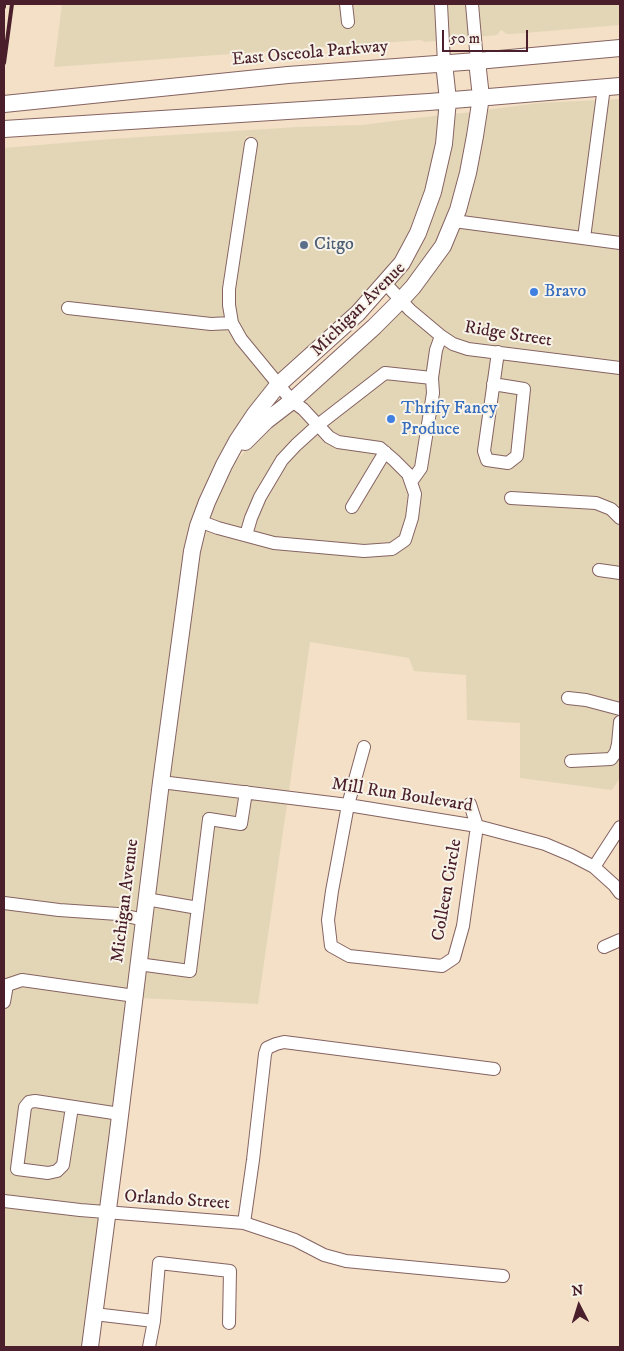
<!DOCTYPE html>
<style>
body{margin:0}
#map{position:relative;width:624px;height:1351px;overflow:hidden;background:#f3e0c6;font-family:"IM FELL DW Pica",serif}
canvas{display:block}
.frame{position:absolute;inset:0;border:5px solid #4a1f2b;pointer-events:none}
.north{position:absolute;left:554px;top:1281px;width:50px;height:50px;-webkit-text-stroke:4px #f7f3e8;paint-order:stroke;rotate:355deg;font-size:14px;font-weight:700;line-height:20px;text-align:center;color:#4a1f2b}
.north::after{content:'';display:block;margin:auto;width:18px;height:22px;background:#4a1f2b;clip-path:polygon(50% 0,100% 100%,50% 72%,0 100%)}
.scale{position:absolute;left:442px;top:30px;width:86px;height:22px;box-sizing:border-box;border:2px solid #4a1f2b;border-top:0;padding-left:6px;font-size:15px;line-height:18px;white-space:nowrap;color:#4a1f2b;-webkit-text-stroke:4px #f7f3e8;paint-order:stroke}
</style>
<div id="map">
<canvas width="624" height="1351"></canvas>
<div class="frame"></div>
<div class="north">N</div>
<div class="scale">50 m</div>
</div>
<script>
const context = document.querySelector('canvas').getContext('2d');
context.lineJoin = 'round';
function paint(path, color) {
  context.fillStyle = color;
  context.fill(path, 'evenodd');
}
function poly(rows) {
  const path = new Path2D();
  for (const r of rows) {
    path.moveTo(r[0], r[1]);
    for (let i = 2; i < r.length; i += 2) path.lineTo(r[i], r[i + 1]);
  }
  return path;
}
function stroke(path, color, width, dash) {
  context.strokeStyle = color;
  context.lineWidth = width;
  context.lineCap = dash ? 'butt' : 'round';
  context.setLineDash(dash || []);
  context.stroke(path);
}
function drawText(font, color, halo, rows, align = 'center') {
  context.font = font + ' "IM FELL DW Pica",serif';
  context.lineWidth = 4;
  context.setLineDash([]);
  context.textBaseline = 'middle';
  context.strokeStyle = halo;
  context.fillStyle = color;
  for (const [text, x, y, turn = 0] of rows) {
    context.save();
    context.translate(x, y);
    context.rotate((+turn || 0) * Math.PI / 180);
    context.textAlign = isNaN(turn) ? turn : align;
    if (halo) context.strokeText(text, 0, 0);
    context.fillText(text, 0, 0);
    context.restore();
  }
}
paint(poly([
 [62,4,620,4,620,25,512,34,507,34,501,30,497,35,425,42,421,40,54,67],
 [620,99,620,361,469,342,455,338,450,335,414,305,410,301,447,251,485,110,539,103],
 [473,112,453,208,437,243,401,291,393,282,453,114],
 [441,115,438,142,428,190,413,229,397,259,353,309,279,376,246,336,238,321,235,304,235,289,257,139,246,136,223,287,227,326,236,343,271,385,202,498,103,1206,4,1194,4,148,110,139,297,127,362,125],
 [401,310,407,316,438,342,450,350,459,353,468,355,620,374,620,701,613,707,619,718,620,717,620,778,612,790,520,778,520,723,467,720,466,675,414,671,409,658,310,642,289,791,168,776,203,528,229,469,246,450,269,427],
 [166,789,287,804,258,1004,141,998],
 [4,1208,101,1219,84,1347,4,1347]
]), '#e3d6b7');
const minor = poly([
 [346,4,348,22],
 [441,4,444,63],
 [472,4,477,61],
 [454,221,620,243],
 [584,238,604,87],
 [384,282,410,310,441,336,453,344,468,349,620,368],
 [68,308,211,324,232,323],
 [493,384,524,389,517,456,508,463,487,460,484,451,498,352],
 [411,482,421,468,433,393,432,378],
 [511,498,596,503,611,509,620,518],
 [352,507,385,452],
 [199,521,218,528,274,543,364,551,392,549,405,540,412,518,415,494,408,474,394,460,380,448,338,442,329,437,303,409,292,401,241,339,232,323,229,305,229,289,251,144],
 [246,535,251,518,260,497,282,460,296,445,318,425,385,373,432,378,436,350,441,336],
 [599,570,620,573],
 [568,698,586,700,620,709],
 [364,747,348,805,332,891,328,920,331,946,349,956,442,966,454,958,463,926,477,826,470,804],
 [571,761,611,759,616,752,618,744,620,722],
 [161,782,348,805,477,826,545,844,571,855,594,867,614,885,620,893],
 [594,867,620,827],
 [146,899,198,908],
 [4,903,59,910,118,914,144,920],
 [604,947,620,940],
 [138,964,190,971,209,819,241,824,246,792],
 [4,1002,7,985,22,980,135,996],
 [72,1107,63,1165,57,1171,48,1173,17,1169,25,1107,29,1102,35,1101,120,1114],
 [4,1201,80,1210,244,1223,295,1240,324,1255,346,1261,503,1276],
 [244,1223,253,1160,265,1054,267,1048,276,1044,284,1042,494,1069],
 [94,1314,154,1321],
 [149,1347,154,1321,159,1263,230,1271,229,1323]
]);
const major = poly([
 [4,104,288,75,477,61,620,48],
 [4,129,429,102,620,86],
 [245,442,266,421,292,401,374,327,401,300,413,287,443,246,458,210,468,173,475,136,481,97,477,61],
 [90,1347,117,1140,161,782,192,551,198,526,207,502,224,465,237,441,255,414,278,385,358,313,402,263,418,233,433,192,444,144,448,100,444,63]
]);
stroke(minor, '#856361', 14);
stroke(major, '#856361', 18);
stroke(minor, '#fff', 12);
stroke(major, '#fff', 16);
stroke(poly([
 [4,7,4,4],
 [4,63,12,4]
]), '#4a1f2b', 4);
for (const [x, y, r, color] of [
 [304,245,5,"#5c6f8a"],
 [534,292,5,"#3f7fe0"],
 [391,419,5,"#3f7fe0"]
]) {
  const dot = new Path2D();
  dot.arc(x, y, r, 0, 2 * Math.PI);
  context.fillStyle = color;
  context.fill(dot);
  stroke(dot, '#f7f3e8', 2);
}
drawText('18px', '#4a1f2b', '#f7f3e8', [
 ["East Osceola Parkway",310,54,-5],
 ["Michigan Avenue",359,310,-45],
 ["Ridge Street",508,335,9],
 ["Mill Run Boulevard",402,796,9],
 ["Colleen Circle",448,890,-80],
 ["Michigan Avenue",126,901,-83],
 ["Orlando Street",177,1201,4]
]);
drawText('18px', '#4e5e75', '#f7f3e8', [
 ["Citgo",314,245]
], 'left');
drawText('18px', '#366cbe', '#f7f3e8', [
 ["Bravo",544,292],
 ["Thrify Fancy",401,409],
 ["Produce",401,430]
], 'left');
</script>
